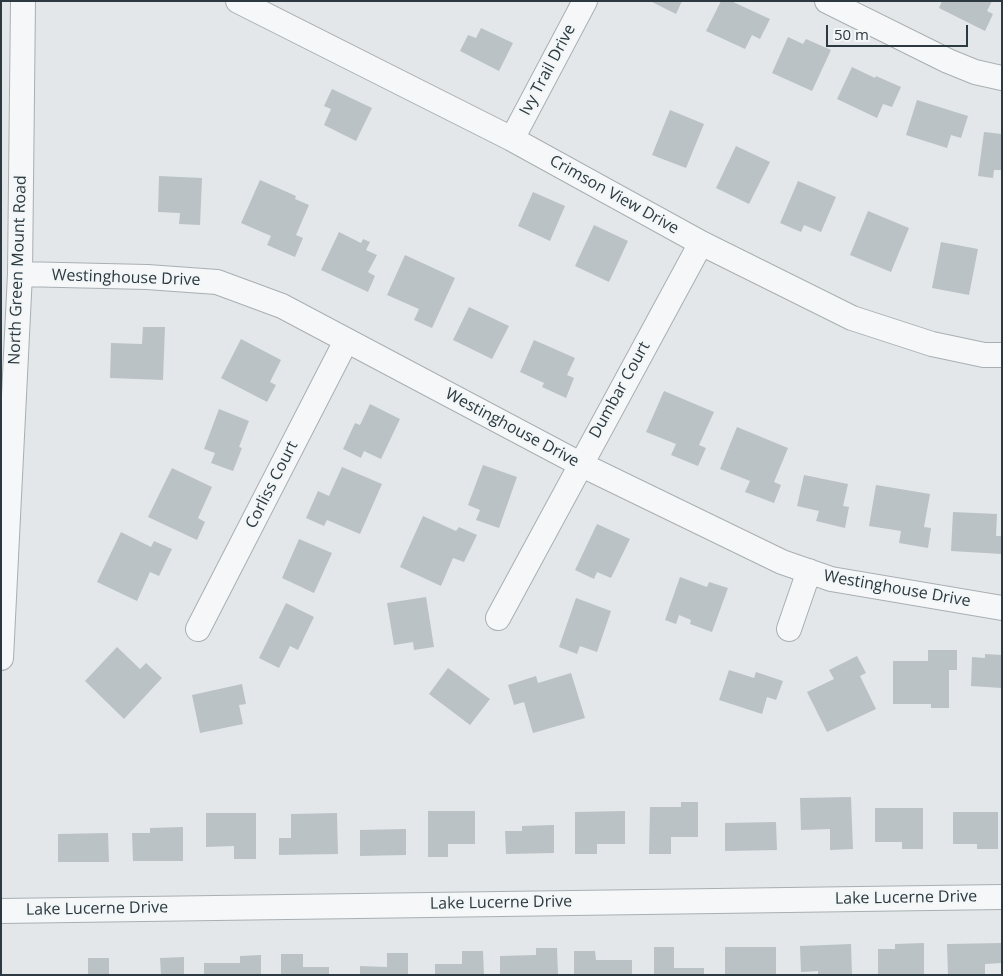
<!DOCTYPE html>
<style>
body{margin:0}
#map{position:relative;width:1003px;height:976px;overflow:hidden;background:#e3e7e9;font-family:"Open Sans",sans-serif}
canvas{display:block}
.frame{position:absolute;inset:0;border:2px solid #2c3940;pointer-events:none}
.scale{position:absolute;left:826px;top:25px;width:142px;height:22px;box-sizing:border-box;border:2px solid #2c3940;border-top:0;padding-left:6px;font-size:15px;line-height:18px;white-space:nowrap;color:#2c3940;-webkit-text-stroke:4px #f2f6f7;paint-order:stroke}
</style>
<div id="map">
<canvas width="1003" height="976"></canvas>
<div class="frame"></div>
<div class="scale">50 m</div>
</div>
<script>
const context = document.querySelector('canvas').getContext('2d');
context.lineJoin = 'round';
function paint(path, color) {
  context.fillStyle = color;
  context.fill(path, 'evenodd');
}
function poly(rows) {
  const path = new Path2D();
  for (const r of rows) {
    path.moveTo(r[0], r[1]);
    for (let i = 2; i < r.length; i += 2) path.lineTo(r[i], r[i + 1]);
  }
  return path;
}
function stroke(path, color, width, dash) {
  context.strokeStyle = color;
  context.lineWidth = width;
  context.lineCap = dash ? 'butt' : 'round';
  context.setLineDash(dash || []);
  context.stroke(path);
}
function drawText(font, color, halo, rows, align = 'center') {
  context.font = font + ' "Open Sans",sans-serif';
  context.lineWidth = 4;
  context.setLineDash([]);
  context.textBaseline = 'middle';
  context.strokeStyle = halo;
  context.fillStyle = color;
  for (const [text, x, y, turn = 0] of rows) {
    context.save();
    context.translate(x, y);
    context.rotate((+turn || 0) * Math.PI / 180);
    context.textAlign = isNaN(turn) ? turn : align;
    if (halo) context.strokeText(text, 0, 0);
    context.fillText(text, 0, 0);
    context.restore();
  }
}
paint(poly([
 [650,1,682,1,676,14],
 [721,1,731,1,770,19,760,39,752,35,745,49,706,31],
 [942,1,992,1,987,11,993,14,985,31,939,8],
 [481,28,513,43,499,71,460,51,468,35,476,38],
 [788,37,803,44,806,39,831,50,812,91,772,73],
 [852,67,875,78,876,76,901,87,892,107,883,104,877,118,837,99],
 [332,89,372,108,356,141,324,125,331,109,324,106],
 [917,100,968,116,961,138,951,135,947,148,906,135],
 [670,110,704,124,686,168,652,155],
 [984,132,1002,134,1002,170,994,170,993,178,978,176],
 [736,146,770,162,749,204,716,188],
 [159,176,202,178,200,225,179,224,180,213,158,212],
 [260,180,296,196,295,199,309,205,296,235,303,238,295,257,267,245,271,236,241,223],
 [798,181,836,197,821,232,804,225,801,232,780,223],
 [533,192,565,206,550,241,518,226],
 [868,211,909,228,891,272,850,255],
 [594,225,628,241,609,282,575,266],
 [339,232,361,243,363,239,370,242,366,250,377,255,368,272,375,276,368,292,321,270],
 [941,242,978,249,969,295,932,288],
 [405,255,455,278,432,328,414,320,419,309,387,295],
 [469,307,509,326,492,359,453,340],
 [143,327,165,327,163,380,110,378,111,343,142,344],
 [241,339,281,360,270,382,276,385,267,402,221,378],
 [534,340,575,358,567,375,574,378,566,398,542,387,544,383,520,372],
 [664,391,714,412,699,445,706,448,698,466,671,455,676,444,646,432],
 [370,404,400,419,381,459,364,451,361,458,343,449,355,423,360,425],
 [219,409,249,421,239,447,242,448,233,471,211,463,215,453,204,449],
 [737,427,788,448,774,482,781,485,774,503,745,492,750,481,720,469],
 [483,465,517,477,499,528,476,520,480,510,468,505],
 [342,467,382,484,360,534,327,520,324,526,306,518,318,491,329,496],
 [172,468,212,487,198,518,205,522,197,540,148,517],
 [804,475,848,484,843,506,849,507,845,528,816,521,819,511,797,506],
 [876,485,930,494,924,527,931,528,928,548,899,543,901,531,869,526],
 [953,512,997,514,996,536,1002,536,1002,554,951,551],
 [423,516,456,531,459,527,477,535,464,562,453,558,441,586,400,567],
 [597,524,630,539,611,578,597,572,594,579,575,570],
 [121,532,151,547,154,541,172,549,159,576,150,572,137,601,97,582],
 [299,539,332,553,314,593,282,578],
 [680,577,707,587,709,582,728,588,712,632,690,624,691,620,679,615,676,624,665,620],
 [426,597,434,647,414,650,413,642,394,645,387,603],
 [576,598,611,611,597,652,580,646,577,654,559,647],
 [286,603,314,617,298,650,290,646,279,668,259,658],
 [117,647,140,669,146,663,162,678,124,719,85,681],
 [928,650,957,650,957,670,949,670,949,708,931,708,931,704,893,704,893,661,928,661],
 [985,654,1002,655,1002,688,971,686,972,657,985,658],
 [857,656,866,673,860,676,876,709,827,732,807,692,834,679,829,670],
 [448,668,490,699,470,725,429,694],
 [729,670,754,678,756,672,783,681,776,700,767,697,762,714,719,700],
 [571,673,585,718,533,733,524,702,514,705,508,685,536,676,538,683],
 [242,684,246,704,239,705,243,724,200,733,192,695],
 [851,797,853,849,830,850,830,829,801,830,800,798],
 [681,802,698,802,698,837,671,837,671,854,649,854,650,807,681,807],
 [875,808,923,808,923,849,902,849,902,842,875,842],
 [428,811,475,811,475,844,448,844,448,857,428,857],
 [625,811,625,844,597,844,597,854,575,854,575,812],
 [953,812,998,812,998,849,977,849,977,844,953,844],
 [206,813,256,813,256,859,234,859,234,846,206,847],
 [337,813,338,854,279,855,279,838,291,838,291,814],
 [776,822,777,850,725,851,725,823],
 [554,825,554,853,506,854,505,831,522,831,522,826],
 [183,827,183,861,133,861,132,833,150,833,150,828],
 [406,829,406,855,360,856,360,830],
 [108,833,109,862,58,862,58,834],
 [924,943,924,975,878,975,878,949,895,949,895,944],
 [1002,943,1002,963,985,964,985,975,948,975,947,944],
 [851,944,852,975,818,975,818,971,801,972,800,946],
 [654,947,674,947,674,968,704,968,704,975,654,975],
 [725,947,776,947,776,975,725,975],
 [536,948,557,948,558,975,500,975,500,956,536,955],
 [462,951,483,951,484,975,435,975,435,964,462,964],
 [574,951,595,951,596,960,632,960,632,975,574,975],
 [387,953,408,953,408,975,360,975,360,966,387,967],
 [281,954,303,954,303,967,329,967,329,975,281,975],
 [261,955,261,975,204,975,204,963,240,963,240,956],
 [184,957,184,975,161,975,160,958],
 [88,958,109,958,109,975,88,975]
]), '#bac2c6');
const minor = poly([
 [238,1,512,139,701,243,852,318,932,344,984,355,1002,355],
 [827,1,948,61,975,72,1002,78],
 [512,139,585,1],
 [20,274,147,277,217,282,282,306,580,464,782,562,831,579,1002,608],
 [498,618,701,243],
 [198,629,346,341],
 [789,629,809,571],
 [1,658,20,274,23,1],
 [1,911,1002,897]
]);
stroke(minor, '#a8afb3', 26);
stroke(minor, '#f5f7f8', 24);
drawText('16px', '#2c3940', '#f2f6f7', [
 ["Ivy Trail Drive",548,70,-62],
 ["Crimson View Drive",614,195,29],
 ["North Green Mount Road",18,270,-88],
 ["Westinghouse Drive",126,278,2],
 ["Dumbar Court",620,390,-61],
 ["Westinghouse Drive",512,428,28],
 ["Corliss Court",272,485,-63],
 ["Westinghouse Drive",897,589,10],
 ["Lake Lucerne Drive",906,898,-1],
 ["Lake Lucerne Drive",501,903,-1],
 ["Lake Lucerne Drive",97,909,-1]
]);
</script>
